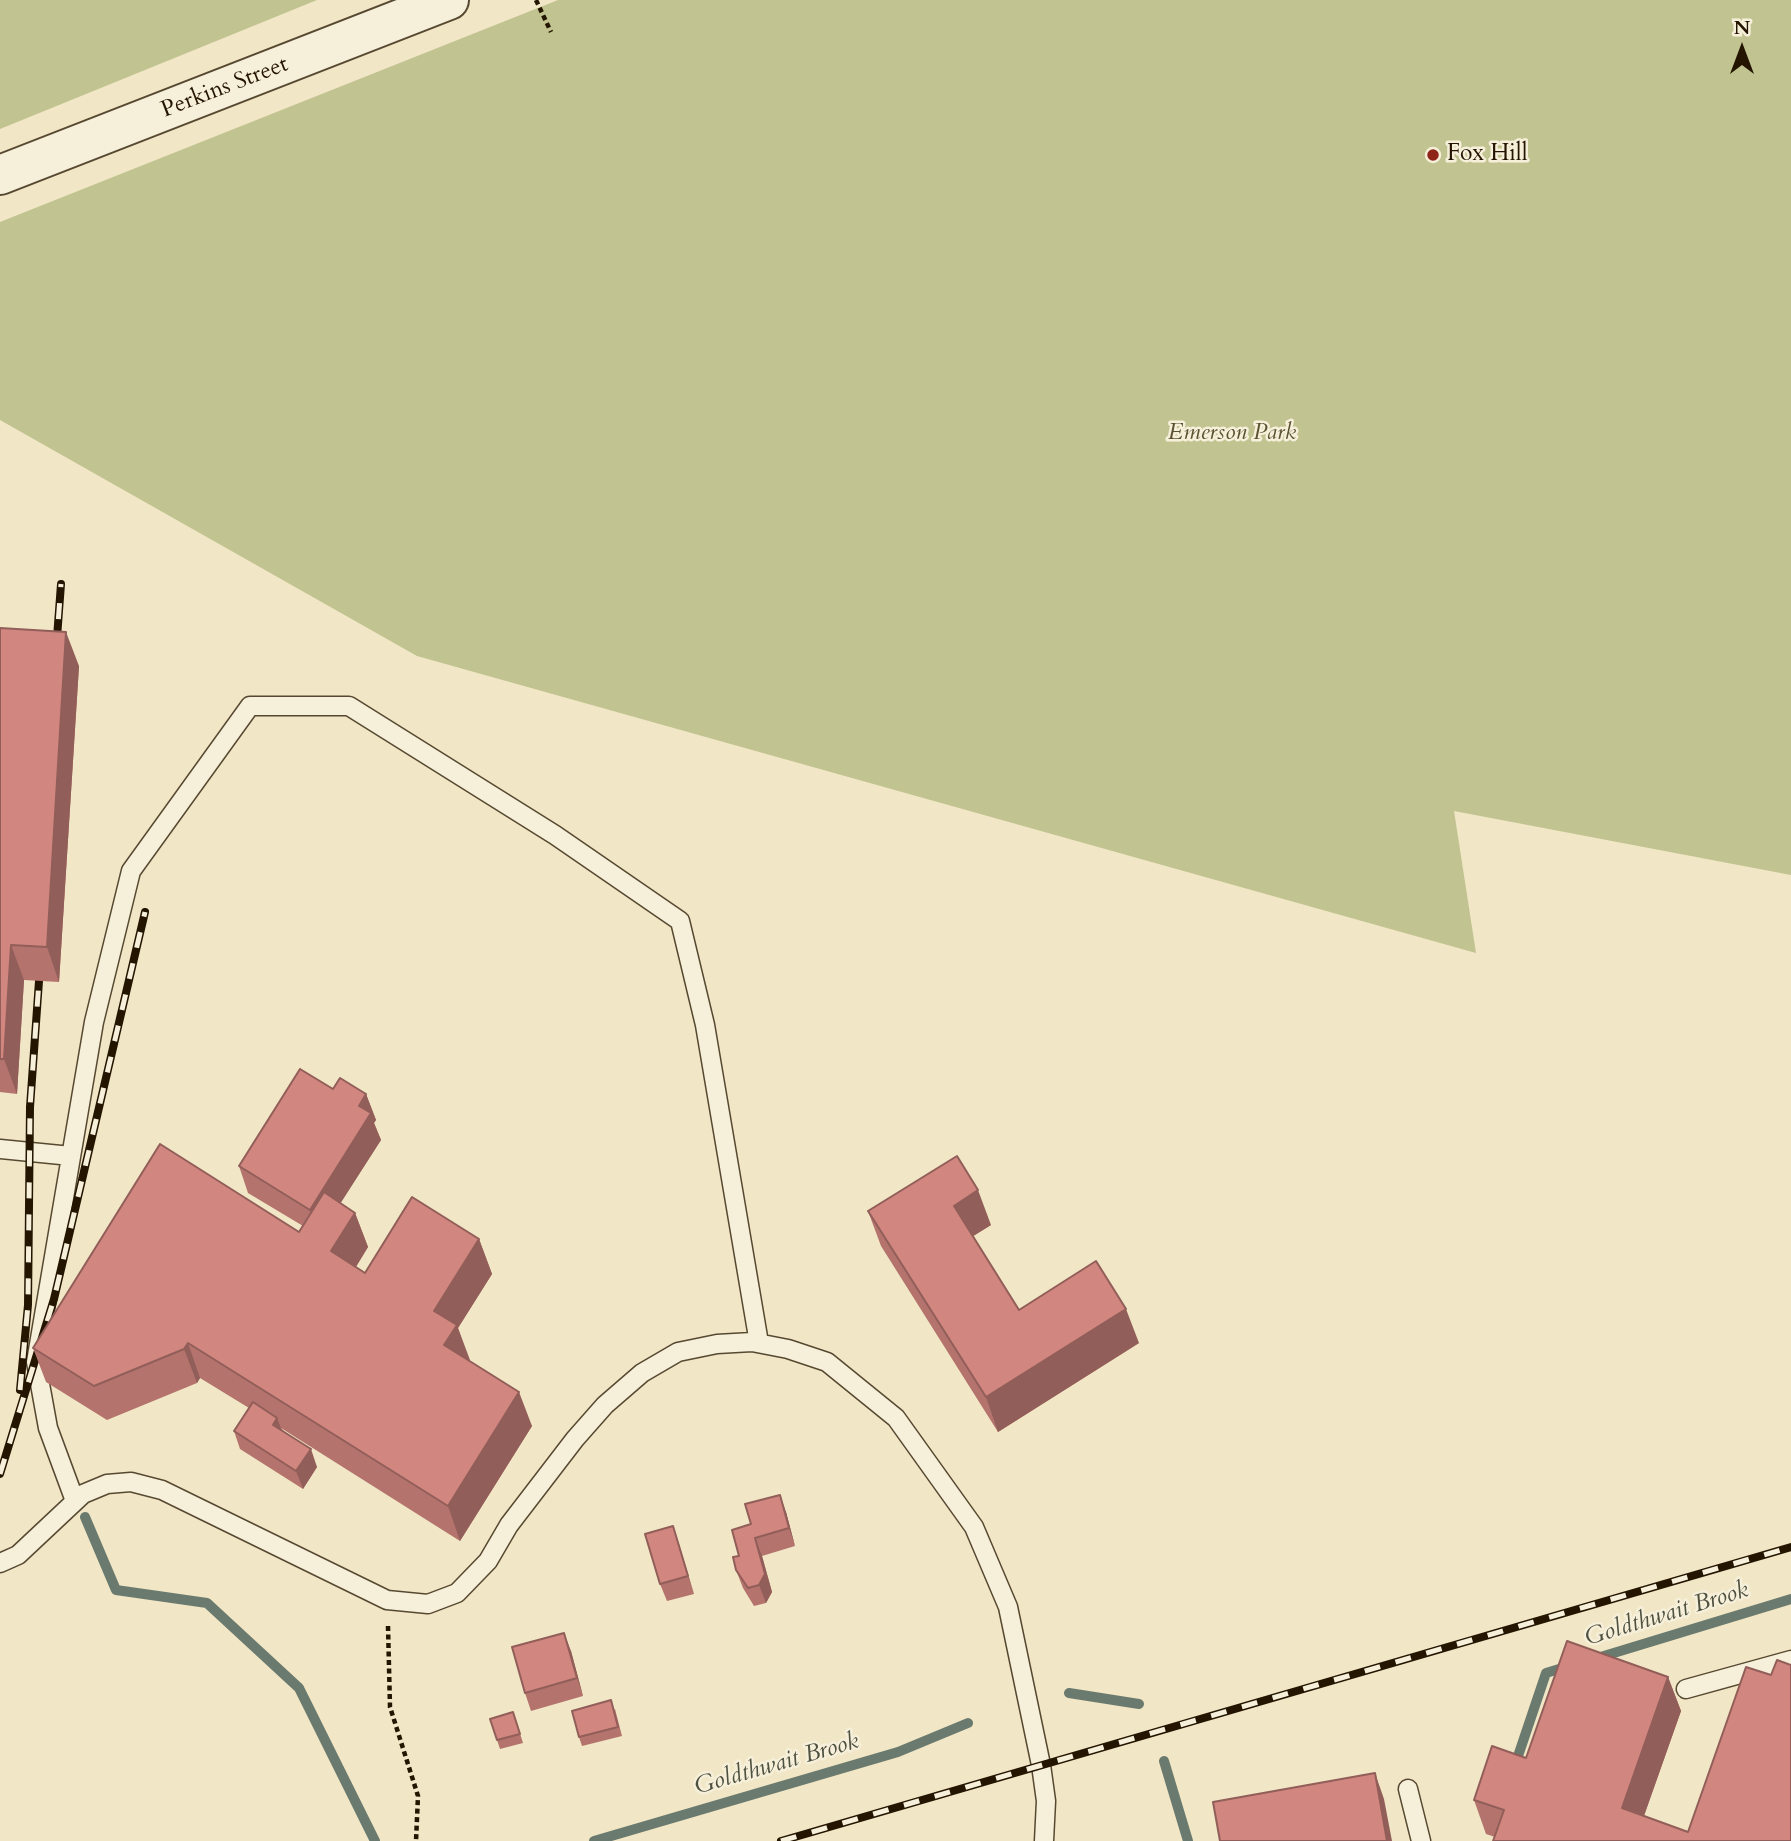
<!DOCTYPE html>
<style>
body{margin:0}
#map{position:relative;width:1791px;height:1841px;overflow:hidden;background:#f1e6c5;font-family:Cardo,serif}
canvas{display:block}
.north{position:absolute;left:1707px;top:14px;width:70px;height:70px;-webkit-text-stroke:5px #f6efd9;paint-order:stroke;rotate:0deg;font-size:19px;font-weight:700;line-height:28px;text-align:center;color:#241500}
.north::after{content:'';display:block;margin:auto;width:24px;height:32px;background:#241500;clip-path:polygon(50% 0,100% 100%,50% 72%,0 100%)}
</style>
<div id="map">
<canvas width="1791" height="1841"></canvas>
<div class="north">N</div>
</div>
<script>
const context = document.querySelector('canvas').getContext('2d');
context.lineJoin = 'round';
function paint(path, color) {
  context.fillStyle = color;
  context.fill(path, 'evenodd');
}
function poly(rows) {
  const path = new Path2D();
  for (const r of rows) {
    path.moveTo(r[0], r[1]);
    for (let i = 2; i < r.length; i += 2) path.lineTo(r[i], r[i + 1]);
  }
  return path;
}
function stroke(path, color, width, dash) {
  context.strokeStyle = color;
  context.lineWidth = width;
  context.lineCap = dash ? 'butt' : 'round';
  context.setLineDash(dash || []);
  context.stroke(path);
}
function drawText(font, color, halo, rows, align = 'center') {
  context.font = font + ' Cardo,serif';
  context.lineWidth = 5;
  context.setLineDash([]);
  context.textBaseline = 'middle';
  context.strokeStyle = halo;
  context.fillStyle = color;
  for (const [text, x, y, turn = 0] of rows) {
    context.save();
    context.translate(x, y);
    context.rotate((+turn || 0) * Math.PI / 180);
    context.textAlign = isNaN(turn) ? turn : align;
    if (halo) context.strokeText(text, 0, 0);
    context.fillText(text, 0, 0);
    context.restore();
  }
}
paint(poly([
 [0,0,317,0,0,129],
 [558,0,1791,0,1791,875,1454,811,1476,953,417,656,0,420,0,222]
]), '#c1c390');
stroke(poly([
 [85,1517,116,1590,207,1603,299,1688,375,1841],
 [1594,1659,1791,1599],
 [1069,1693,1139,1704],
 [1164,1761,1188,1841],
 [1514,1768,1546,1673,1569,1666],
 [594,1841,898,1752,968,1723]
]), '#6b7a6e', 10);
const service = poly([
 [0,1149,71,1156],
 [75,1501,48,1428,36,1362,94,1022,131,871,250,706,349,706,555,835,680,921,705,1025,759,1343],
 [0,1563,18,1555,83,1494,107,1484,131,1482,162,1490,387,1600,428,1604,457,1593,488,1561,509,1525,575,1439,605,1405,642,1373,678,1352,717,1344,752,1342,788,1349,827,1362,896,1418,974,1527,1008,1607,1041,1765,1046,1801,1044,1841],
 [1686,1689,1791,1660],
 [1408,1789,1421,1841]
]);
const tertiary = poly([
 [0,175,449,0]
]);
stroke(service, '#574931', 21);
stroke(tertiary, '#574931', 42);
stroke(poly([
 [536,0,551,32],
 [388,1626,390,1707,418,1796,416,1841]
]), '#241500', 4.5, [5, 3.5]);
stroke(service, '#f6efd9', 18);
stroke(tertiary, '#f6efd9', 38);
const rail = poly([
 [56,651,61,584],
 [20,1390,28,1305,30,1107,39,981],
 [0,1474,54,1299,145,912],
 [781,1841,1791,1547]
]);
stroke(rail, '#241500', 8);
stroke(rail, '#f6efd9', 5, [16]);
paint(poly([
 [0,628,79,666,59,982,24,980,17,1094,0,1092],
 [333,1089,366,1094,376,1120,374,1123,381,1140,340,1203,355,1213,368,1247,356,1267,365,1273,479,1239,492,1274,458,1328,469,1361,532,1426,460,1541,281,1428,317,1467,303,1489,240,1449,234,1431,249,1408,200,1378,197,1383,107,1420,46,1382,33,1348,299,1232,303,1226,248,1193,239,1166],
 [868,1211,991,1225,973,1236,1019,1310,1139,1343,998,1432,881,1246],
 [786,1512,795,1546,762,1556,772,1592,766,1603,754,1606,743,1588,736,1570,739,1556,751,1524],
 [673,1526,694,1594,667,1601,660,1584],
 [571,1651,583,1696,531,1711,525,1693],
 [1668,1677,1681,1711,1644,1816,1688,1832,1791,1841,1495,1837,1486,1834,1474,1800,1526,1758],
 [615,1709,622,1736,582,1746,579,1737],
 [490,1719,516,1721,523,1743,500,1749]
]), '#b4746d');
paint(poly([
 [66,632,79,666,59,982,47,947],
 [11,945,24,980,17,1094,4,1059],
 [366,1094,376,1120,374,1123,381,1140,319,1237,310,1210,359,1106],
 [978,1190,991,1225,967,1240,954,1206],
 [355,1213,368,1247,344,1286,331,1251],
 [479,1239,492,1274,458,1328,470,1360,457,1380,434,1311],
 [1126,1309,1139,1343,998,1432,986,1397],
 [188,1343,200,1378,197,1383,184,1349],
 [519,1392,532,1426,460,1541,448,1506],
 [277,1418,284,1436,273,1425],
 [311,1449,317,1467,303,1489,296,1471],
 [780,1495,786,1512,795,1546,789,1528],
 [673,1526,679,1544,694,1594,688,1576],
 [755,1538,762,1556,772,1592,766,1603,759,1585],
 [564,1633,571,1651,583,1696,577,1678],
 [1668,1677,1681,1711,1635,1841,1622,1808],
 [1375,1773,1384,1799,1392,1841,1387,1841]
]), '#925e59');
const building = poly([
 [0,628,66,632,47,947,11,945,4,1059,0,1059,0,628],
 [300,1069,333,1089,340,1078,366,1094,359,1106,371,1113,310,1210,239,1166,300,1069],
 [160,1144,299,1232,324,1192,355,1213,331,1251,365,1273,412,1197,479,1239,434,1311,457,1325,444,1345,519,1392,448,1506,188,1343,184,1349,94,1386,33,1348,160,1144],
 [957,1156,978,1190,954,1206,1019,1310,1096,1261,1126,1309,986,1397,868,1211,957,1156],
 [253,1402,277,1418,273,1425,311,1449,296,1471,234,1431,253,1402],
 [780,1495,789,1528,755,1538,765,1574,759,1585,748,1588,736,1570,733,1557,739,1556,732,1530,751,1524,745,1504,780,1495],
 [673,1526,688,1576,660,1584,645,1534,673,1526],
 [564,1633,577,1678,525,1693,512,1647,564,1633],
 [1567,1641,1668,1677,1622,1808,1688,1832,1746,1667,1771,1675,1777,1660,1791,1665,1791,1841,1493,1841,1504,1810,1474,1800,1492,1746,1526,1758,1567,1641],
 [611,1700,618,1727,579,1737,572,1711,611,1700],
 [513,1712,520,1734,497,1740,490,1719,513,1712],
 [1375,1773,1387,1841,1220,1841,1213,1802,1375,1773]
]);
paint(building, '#d1877f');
stroke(building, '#925e59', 2);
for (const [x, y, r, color] of [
 [1433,155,7,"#8f2418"]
]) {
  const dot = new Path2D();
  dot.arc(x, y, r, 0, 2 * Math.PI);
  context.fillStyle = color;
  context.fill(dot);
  stroke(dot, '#f6efd9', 2.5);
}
drawText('23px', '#241500', '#f6efd9', [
 ["Perkins Street",225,88,-21]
]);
drawText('23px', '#241500', '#f6efd9', [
 ["Fox Hill",1447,155]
], 'left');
drawText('italic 23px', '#5b5232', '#f6efd9', [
 ["Emerson Park",1232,434]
]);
drawText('italic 24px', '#4e5040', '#f6efd9', [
 ["Goldthwait Brook",1667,1615,-17],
 ["Goldthwait Brook",777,1765,-16]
]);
</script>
